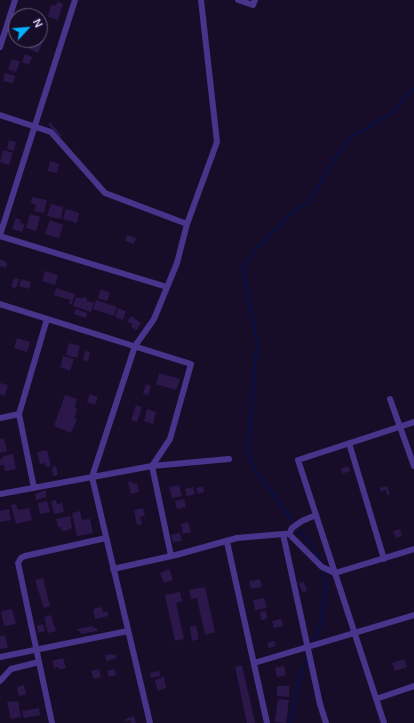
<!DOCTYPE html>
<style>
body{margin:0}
#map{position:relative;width:414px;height:723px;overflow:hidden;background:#170d28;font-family:Manrope,sans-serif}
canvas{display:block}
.north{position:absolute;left:8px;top:8px;width:40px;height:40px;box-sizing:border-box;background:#170d28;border:1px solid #685d7e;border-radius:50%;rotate:64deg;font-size:11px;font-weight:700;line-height:16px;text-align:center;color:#e1d4ff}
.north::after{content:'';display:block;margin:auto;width:14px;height:18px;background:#00b2ff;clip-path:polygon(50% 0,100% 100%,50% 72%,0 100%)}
</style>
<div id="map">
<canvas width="414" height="723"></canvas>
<div class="north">N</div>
</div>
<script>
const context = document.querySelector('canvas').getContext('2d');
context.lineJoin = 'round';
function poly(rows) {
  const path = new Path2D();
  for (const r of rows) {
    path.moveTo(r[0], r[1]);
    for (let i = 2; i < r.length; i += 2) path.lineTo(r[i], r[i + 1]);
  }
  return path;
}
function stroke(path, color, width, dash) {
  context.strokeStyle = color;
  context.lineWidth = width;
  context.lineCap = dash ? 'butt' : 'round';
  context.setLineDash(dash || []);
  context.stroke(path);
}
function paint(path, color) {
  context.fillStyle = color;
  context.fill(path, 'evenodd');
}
stroke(poly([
 [293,522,254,468,248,452,257,343,243,267,258,247,291,214,309,202,332,163,350,138,393,113,407,94,414,89],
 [299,530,320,557,322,564],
 [313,643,321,624,326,585,323,570],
 [290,723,300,677,308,657]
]), '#051049', 2);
paint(poly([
 [57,2,63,4,58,20,48,17,51,5,56,6],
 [40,35,45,37,38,53,29,49,33,40,40,40],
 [25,54,32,57,29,65,22,62],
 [12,59,20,62,16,72,8,69],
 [5,73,15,76,13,83,3,81],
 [50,122,62,136,60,137,48,124],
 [9,140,16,142,14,151,7,149],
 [3,150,13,153,9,165,0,162],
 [50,161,59,164,57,173,48,171],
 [32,197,47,200,44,213,34,211,36,205,31,203],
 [51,204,63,207,61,219,47,216],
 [66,209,79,213,77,223,63,219],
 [30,214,40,217,36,231,26,228],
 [16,218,21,220,20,223,25,224,22,232,12,229],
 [50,220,63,225,59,238,45,234],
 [127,235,136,238,134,244,125,241],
 [0,259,7,262,6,268,0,266],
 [45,271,58,275,55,285,42,281],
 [14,278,19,279,16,288,11,287],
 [21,279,31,282,29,289,19,286],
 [56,288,75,294,72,304,69,304,70,300,54,295],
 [101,289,110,293,107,301,98,298],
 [76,297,82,299,83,297,87,298,87,301,94,303,91,312,73,306],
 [96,300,117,307,114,316,93,309],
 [118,308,126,311,123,320,115,317],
 [76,309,87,313,86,318,74,314],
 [131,316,141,323,137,330,131,327,132,324,127,322],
 [17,338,30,342,27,352,14,348],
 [69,343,80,346,77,358,66,355],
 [85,351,90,352,88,361,83,360],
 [63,356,74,359,70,371,60,367],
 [159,373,180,379,176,390,156,384],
 [0,383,8,385,5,396,0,394],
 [146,384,151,386,148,395,143,394],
 [90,394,98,397,95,405,87,402],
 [65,395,77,399,75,407,77,409,74,418,77,419,71,433,54,426],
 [136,405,142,407,137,422,131,420],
 [147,409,156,412,153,424,144,421],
 [4,438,7,451,0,453,0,439],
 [47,450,51,466,46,467,45,463,40,464,37,452],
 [13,454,16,469,5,471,4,465,0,465,0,459,3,459,3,456],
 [56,466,58,475,53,476,52,467],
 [348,466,350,471,342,474,341,469],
 [132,481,133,484,137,483,139,492,131,494,128,482],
 [179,485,182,496,172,498,169,487],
 [203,486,204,492,198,494,196,488],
 [387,486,390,494,387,495,386,490,381,492,380,488],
 [193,487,195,494,187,496,185,489],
 [46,490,46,497,36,500,35,494],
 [184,499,186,507,177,509,175,501],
 [56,500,57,504,62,503,64,512,54,514,51,501],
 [47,501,50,512,40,514,38,503],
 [16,504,18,510,29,508,32,520,16,524,11,505],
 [143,508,145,516,140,517,142,524,137,525,134,510],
 [9,509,11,520,0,522,0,511],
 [80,511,82,520,90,519,93,533,77,536,72,513],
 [70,516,72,528,65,531,61,530,60,527,58,527,56,519],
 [188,522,191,532,183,534,181,524],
 [400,529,402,536,396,538,393,531],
 [180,533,182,541,173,542,171,535],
 [169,569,173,580,164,583,160,573],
 [43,578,50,606,44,608,35,580],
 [260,579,262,587,251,589,249,581],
 [304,582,307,591,302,592,299,583],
 [205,587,215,632,205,635,197,598,191,599,189,590],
 [180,592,182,601,176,603,184,639,175,641,165,595],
 [264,598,267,608,255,610,253,600],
 [102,607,103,613,107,611,108,616,95,619,93,609],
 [12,609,16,624,4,626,1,611],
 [266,611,267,619,261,620,260,612],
 [51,615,56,631,48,633,44,617],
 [281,619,283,626,274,628,272,621],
 [43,624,45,631,38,633,37,626],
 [196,625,199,639,192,641,190,627],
 [93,626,93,628,97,628,97,631,81,634,80,631,78,631,77,629],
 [5,635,8,648,0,649,0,636],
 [274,641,276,646,269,648,267,643],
 [112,654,112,655,116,654,117,658,106,661,105,655],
 [63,658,66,668,59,670,59,667,54,668,52,661],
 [404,659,407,667,395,671,392,663],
 [242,665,255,723,247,723,235,667],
 [284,666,286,675,277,677,275,668],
 [99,669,101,677,94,679,91,671],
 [115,669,116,675,109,677,107,671],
 [159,671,160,676,151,678,150,673],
 [164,677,166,688,158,691,155,680],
 [24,685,26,694,19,696,17,687],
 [277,686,289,686,289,697,277,696],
 [278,699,289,700,286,723,275,722],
 [18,701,21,717,11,719,7,702],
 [39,708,40,715,24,718,22,711],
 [134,716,136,723,131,723,130,720,125,721,125,719]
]), '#2c174b');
stroke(poly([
 [238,0,253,5,255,0],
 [0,47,15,0],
 [0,115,51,132,105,193,187,224],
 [0,235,75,0],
 [0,236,167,287],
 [0,304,191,364,170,439,152,466,171,556],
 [390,399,414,466],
 [19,414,34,488],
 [0,418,19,414,47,319],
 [349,443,384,559],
 [0,494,152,466,229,459],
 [283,534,320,704,326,723],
 [289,534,292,528,302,521,316,515],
 [227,542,267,723],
 [113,569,176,555,237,538,283,534,289,534,322,567,335,573,414,549],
 [0,657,128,631],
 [254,663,414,615],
 [0,681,11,669,39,662],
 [376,699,414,686],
 [52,723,18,563,21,558,25,556,106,538],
 [150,723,92,477,135,346,154,319,177,263,187,224,217,142,201,0],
 [384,723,298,460,414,422]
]), '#49348b', 6);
</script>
